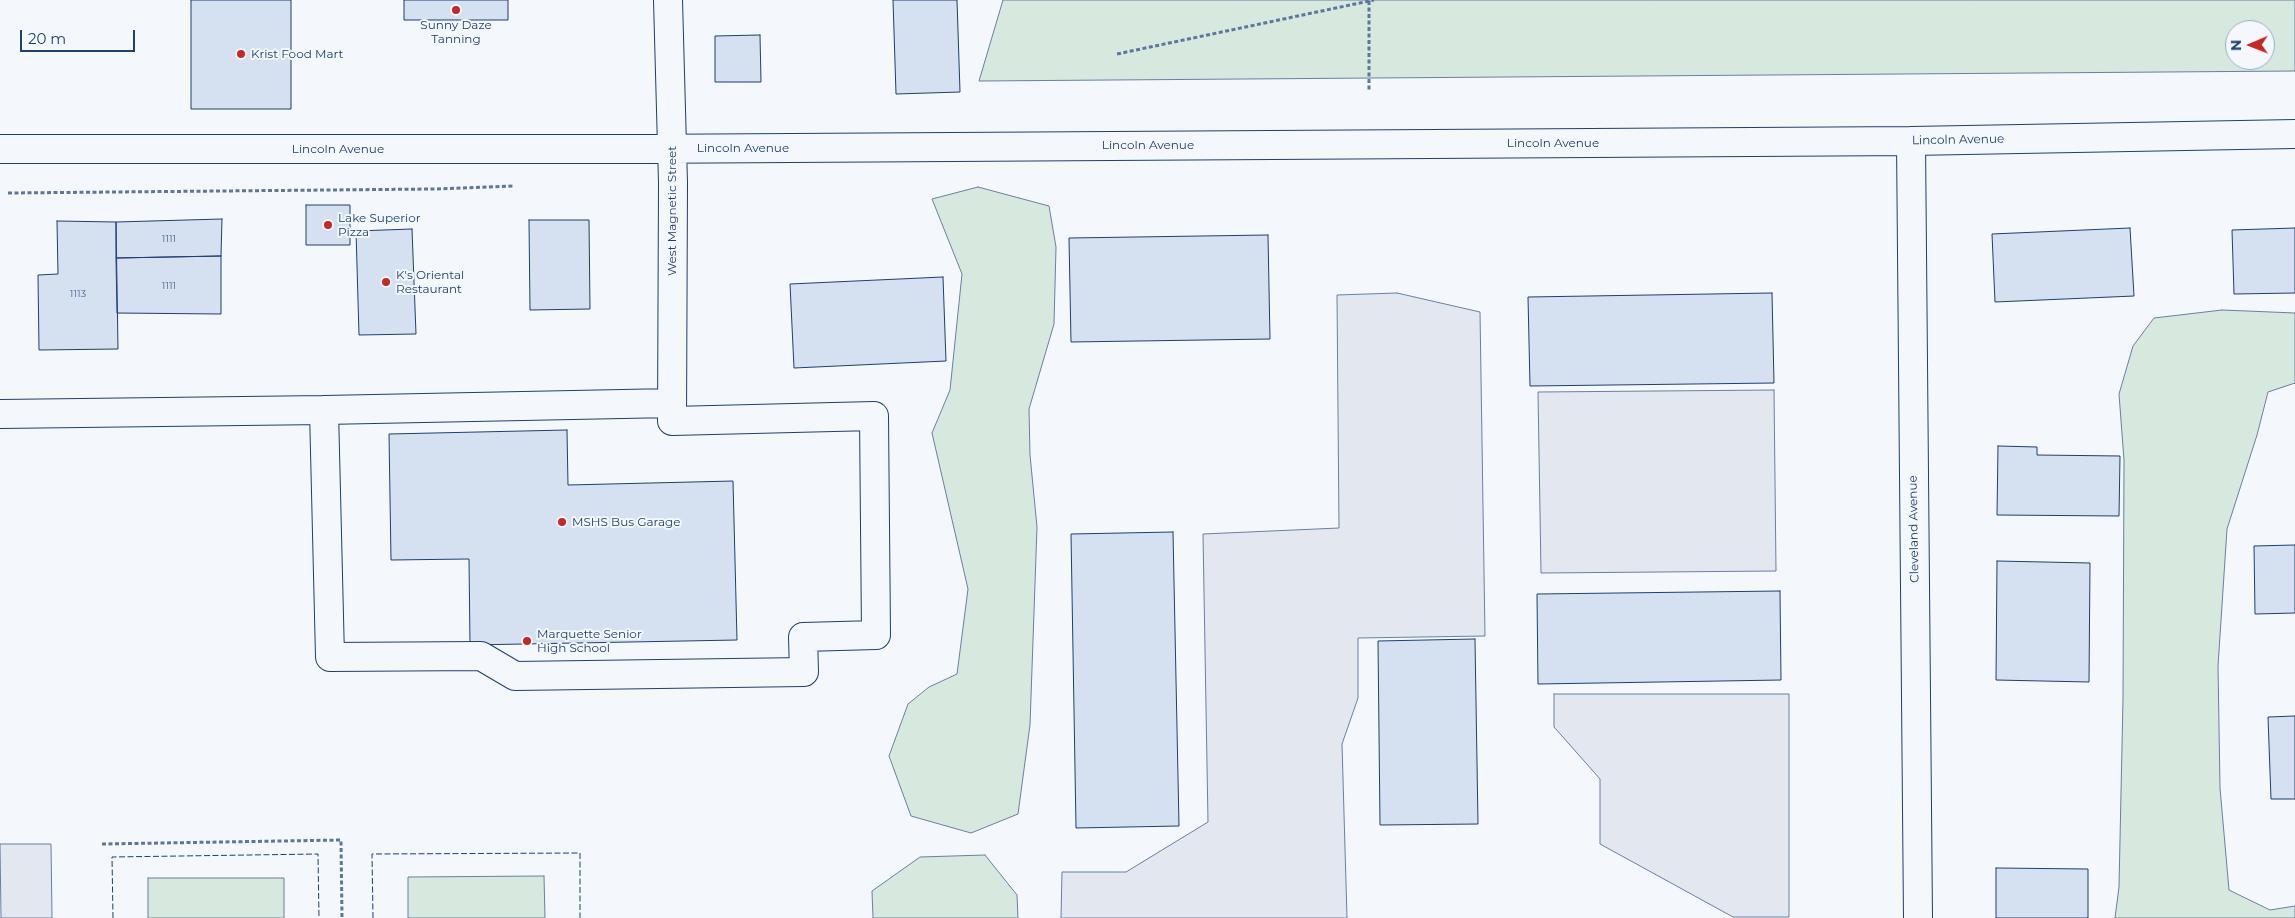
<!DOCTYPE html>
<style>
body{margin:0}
#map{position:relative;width:2295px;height:918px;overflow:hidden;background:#f4f7fb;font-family:Montserrat,sans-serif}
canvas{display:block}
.north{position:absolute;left:2225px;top:20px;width:50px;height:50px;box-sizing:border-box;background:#f4f7fb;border:1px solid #9eadc5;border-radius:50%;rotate:269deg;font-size:14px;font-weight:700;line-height:20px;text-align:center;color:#1d3f73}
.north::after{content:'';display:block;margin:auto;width:18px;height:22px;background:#c62828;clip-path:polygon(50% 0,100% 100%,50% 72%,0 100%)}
.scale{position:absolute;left:20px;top:30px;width:115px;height:22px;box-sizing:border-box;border:2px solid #1d3f73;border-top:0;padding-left:6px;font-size:15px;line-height:18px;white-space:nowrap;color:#1d3f73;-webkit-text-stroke:4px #f4f7fb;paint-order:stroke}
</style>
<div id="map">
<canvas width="2295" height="918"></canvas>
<div class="north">N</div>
<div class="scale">20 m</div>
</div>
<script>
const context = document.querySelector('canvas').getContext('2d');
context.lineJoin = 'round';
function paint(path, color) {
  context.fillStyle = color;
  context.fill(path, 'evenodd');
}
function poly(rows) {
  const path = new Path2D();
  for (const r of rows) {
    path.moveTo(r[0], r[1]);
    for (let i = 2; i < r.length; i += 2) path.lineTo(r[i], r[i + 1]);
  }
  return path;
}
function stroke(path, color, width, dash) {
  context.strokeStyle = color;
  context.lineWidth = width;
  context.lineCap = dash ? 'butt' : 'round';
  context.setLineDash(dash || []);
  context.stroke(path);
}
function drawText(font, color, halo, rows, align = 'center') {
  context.font = font + ' Montserrat,sans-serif';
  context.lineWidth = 4;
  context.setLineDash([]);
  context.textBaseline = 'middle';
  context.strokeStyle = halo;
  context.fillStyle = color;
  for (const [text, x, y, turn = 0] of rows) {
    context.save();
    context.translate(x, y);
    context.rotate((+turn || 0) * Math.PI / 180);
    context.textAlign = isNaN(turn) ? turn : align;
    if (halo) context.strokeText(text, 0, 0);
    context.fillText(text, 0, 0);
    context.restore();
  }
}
const green = poly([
 [1003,0,2295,0,2295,71,979,81,1003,0],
 [2235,30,2265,30,2265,60,2235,60,2235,30],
 [978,187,1049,206,1056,247,1054,324,1029,409,1030,455,1037,527,1030,725,1018,814,971,833,911,816,889,756,908,704,929,687,957,674,968,589,932,433,950,390,962,274,932,199,978,187],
 [2222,310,2295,313,2295,383,2268,392,2257,435,2227,529,2218,666,2220,788,2229,890,2270,910,2295,906,2295,918,2115,918,2119,887,2123,699,2124,460,2119,394,2133,346,2154,318,2222,310],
 [985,855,1017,895,1018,918,873,918,872,891,920,857,985,855],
 [544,876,545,918,408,918,408,877,544,876],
 [148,878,284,878,284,918,148,918,148,878]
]);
paint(green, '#d7e8df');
stroke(green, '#687fa3', 1);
const parking = poly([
 [1397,293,1480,312,1485,636,1358,638,1358,698,1342,744,1347,918,1061,918,1062,872,1126,872,1208,822,1203,534,1339,528,1337,295,1397,293],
 [1774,390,1776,571,1541,573,1538,392,1774,390],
 [1554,694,1789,694,1789,917,1733,917,1600,844,1600,779,1554,727,1554,694],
 [0,844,51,844,52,918,1,918,0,844]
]);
paint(parking, '#e3e8f0');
stroke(parking, '#687fa3', 1);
const building = poly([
 [191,0,291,0,291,109,191,109,191,0],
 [404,0,508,0,508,20,404,20,404,0],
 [893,0,957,0,960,92,896,94,893,0],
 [760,35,761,82,715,82,715,36,760,35],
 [306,205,350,205,350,245,306,245,306,205],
 [222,219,221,256,116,258,116,222,222,219],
 [529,220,589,220,590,309,530,310,529,220],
 [57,221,116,222,118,349,39,350,38,275,58,274,57,221],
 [2130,228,2134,296,1995,302,1992,234,2130,228],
 [2295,228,2295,293,2234,294,2232,230,2295,228],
 [412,229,416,334,359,335,356,231,412,229],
 [1268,235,1270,339,1071,342,1069,238,1268,235],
 [221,256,221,314,117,313,116,258,221,256],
 [943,277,946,361,794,368,790,284,943,277],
 [1772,293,1774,383,1530,386,1528,297,1772,293],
 [567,430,568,485,733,481,737,640,470,645,469,559,391,560,389,434,567,430],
 [1998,446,2037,447,2037,455,2120,456,2119,516,1997,515,1998,446],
 [1173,532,1179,826,1076,828,1071,534,1173,532],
 [2295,545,2295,613,2255,614,2254,546,2295,545],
 [1997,561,2090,563,2089,682,1996,680,1997,561],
 [1780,591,1781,680,1538,684,1537,594,1780,591],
 [1475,639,1478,824,1380,825,1378,641,1475,639],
 [2295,716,2295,799,2271,799,2268,717,2295,716],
 [1996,868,2088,869,2088,918,1996,918,1996,868]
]);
paint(building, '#d5e0f0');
stroke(building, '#1d3f73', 1);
const minor = poly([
 [668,0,673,183,672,421,874,416,876,635,803,637,804,672,515,676,481,656,330,657,324,410,672,403],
 [1911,141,1918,918],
 [0,149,632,149,1911,141,2295,134],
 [0,414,324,410]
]);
stroke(minor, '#1d3f73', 30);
stroke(poly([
 [1369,1,1369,90],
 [1117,54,1374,0],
 [8,193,434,189,514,186],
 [102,844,341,840,342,918]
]), '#5e769c', 3, [4, 2.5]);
stroke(minor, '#f4f7fb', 28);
stroke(poly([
 [113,918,112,857,318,854,319,918],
 [373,918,372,854,580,853,580,918]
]), '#1d3f73', 1, [6, 2.5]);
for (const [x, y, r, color] of [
 [456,10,5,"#c62828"],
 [241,54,5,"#c62828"],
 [328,225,5,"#c62828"],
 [386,282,5,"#c62828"],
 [562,522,5,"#c62828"],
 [527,641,5,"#c62828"]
]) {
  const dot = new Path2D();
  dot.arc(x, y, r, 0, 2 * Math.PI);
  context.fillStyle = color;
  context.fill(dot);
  stroke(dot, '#f4f7fb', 2);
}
drawText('10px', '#4b6792', null, [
 ["1111",169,239],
 ["1111",169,286],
 ["1113",78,294]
]);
drawText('12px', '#1d3f73', '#f4f7fb', [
 ["Sunny Daze",456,25,"center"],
 ["Tanning",456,39,"center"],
 ["Krist Food Mart",251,54],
 ["Lake Superior",338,218],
 ["Pizza",338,232],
 ["K's Oriental",396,275],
 ["Restaurant",396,289],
 ["MSHS Bus Garage",572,522],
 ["Marquette Senior",537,634],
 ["High School",537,648]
], 'left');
drawText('12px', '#1d3f73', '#f4f7fb', [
 ["Lincoln Avenue",1958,140,-1],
 ["Lincoln Avenue",1553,143],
 ["Lincoln Avenue",1148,145],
 ["Lincoln Avenue",743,148],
 ["Lincoln Avenue",338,149],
 ["West Magnetic Street",672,211,-90],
 ["Cleveland Avenue",1914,529,-91]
]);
</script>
